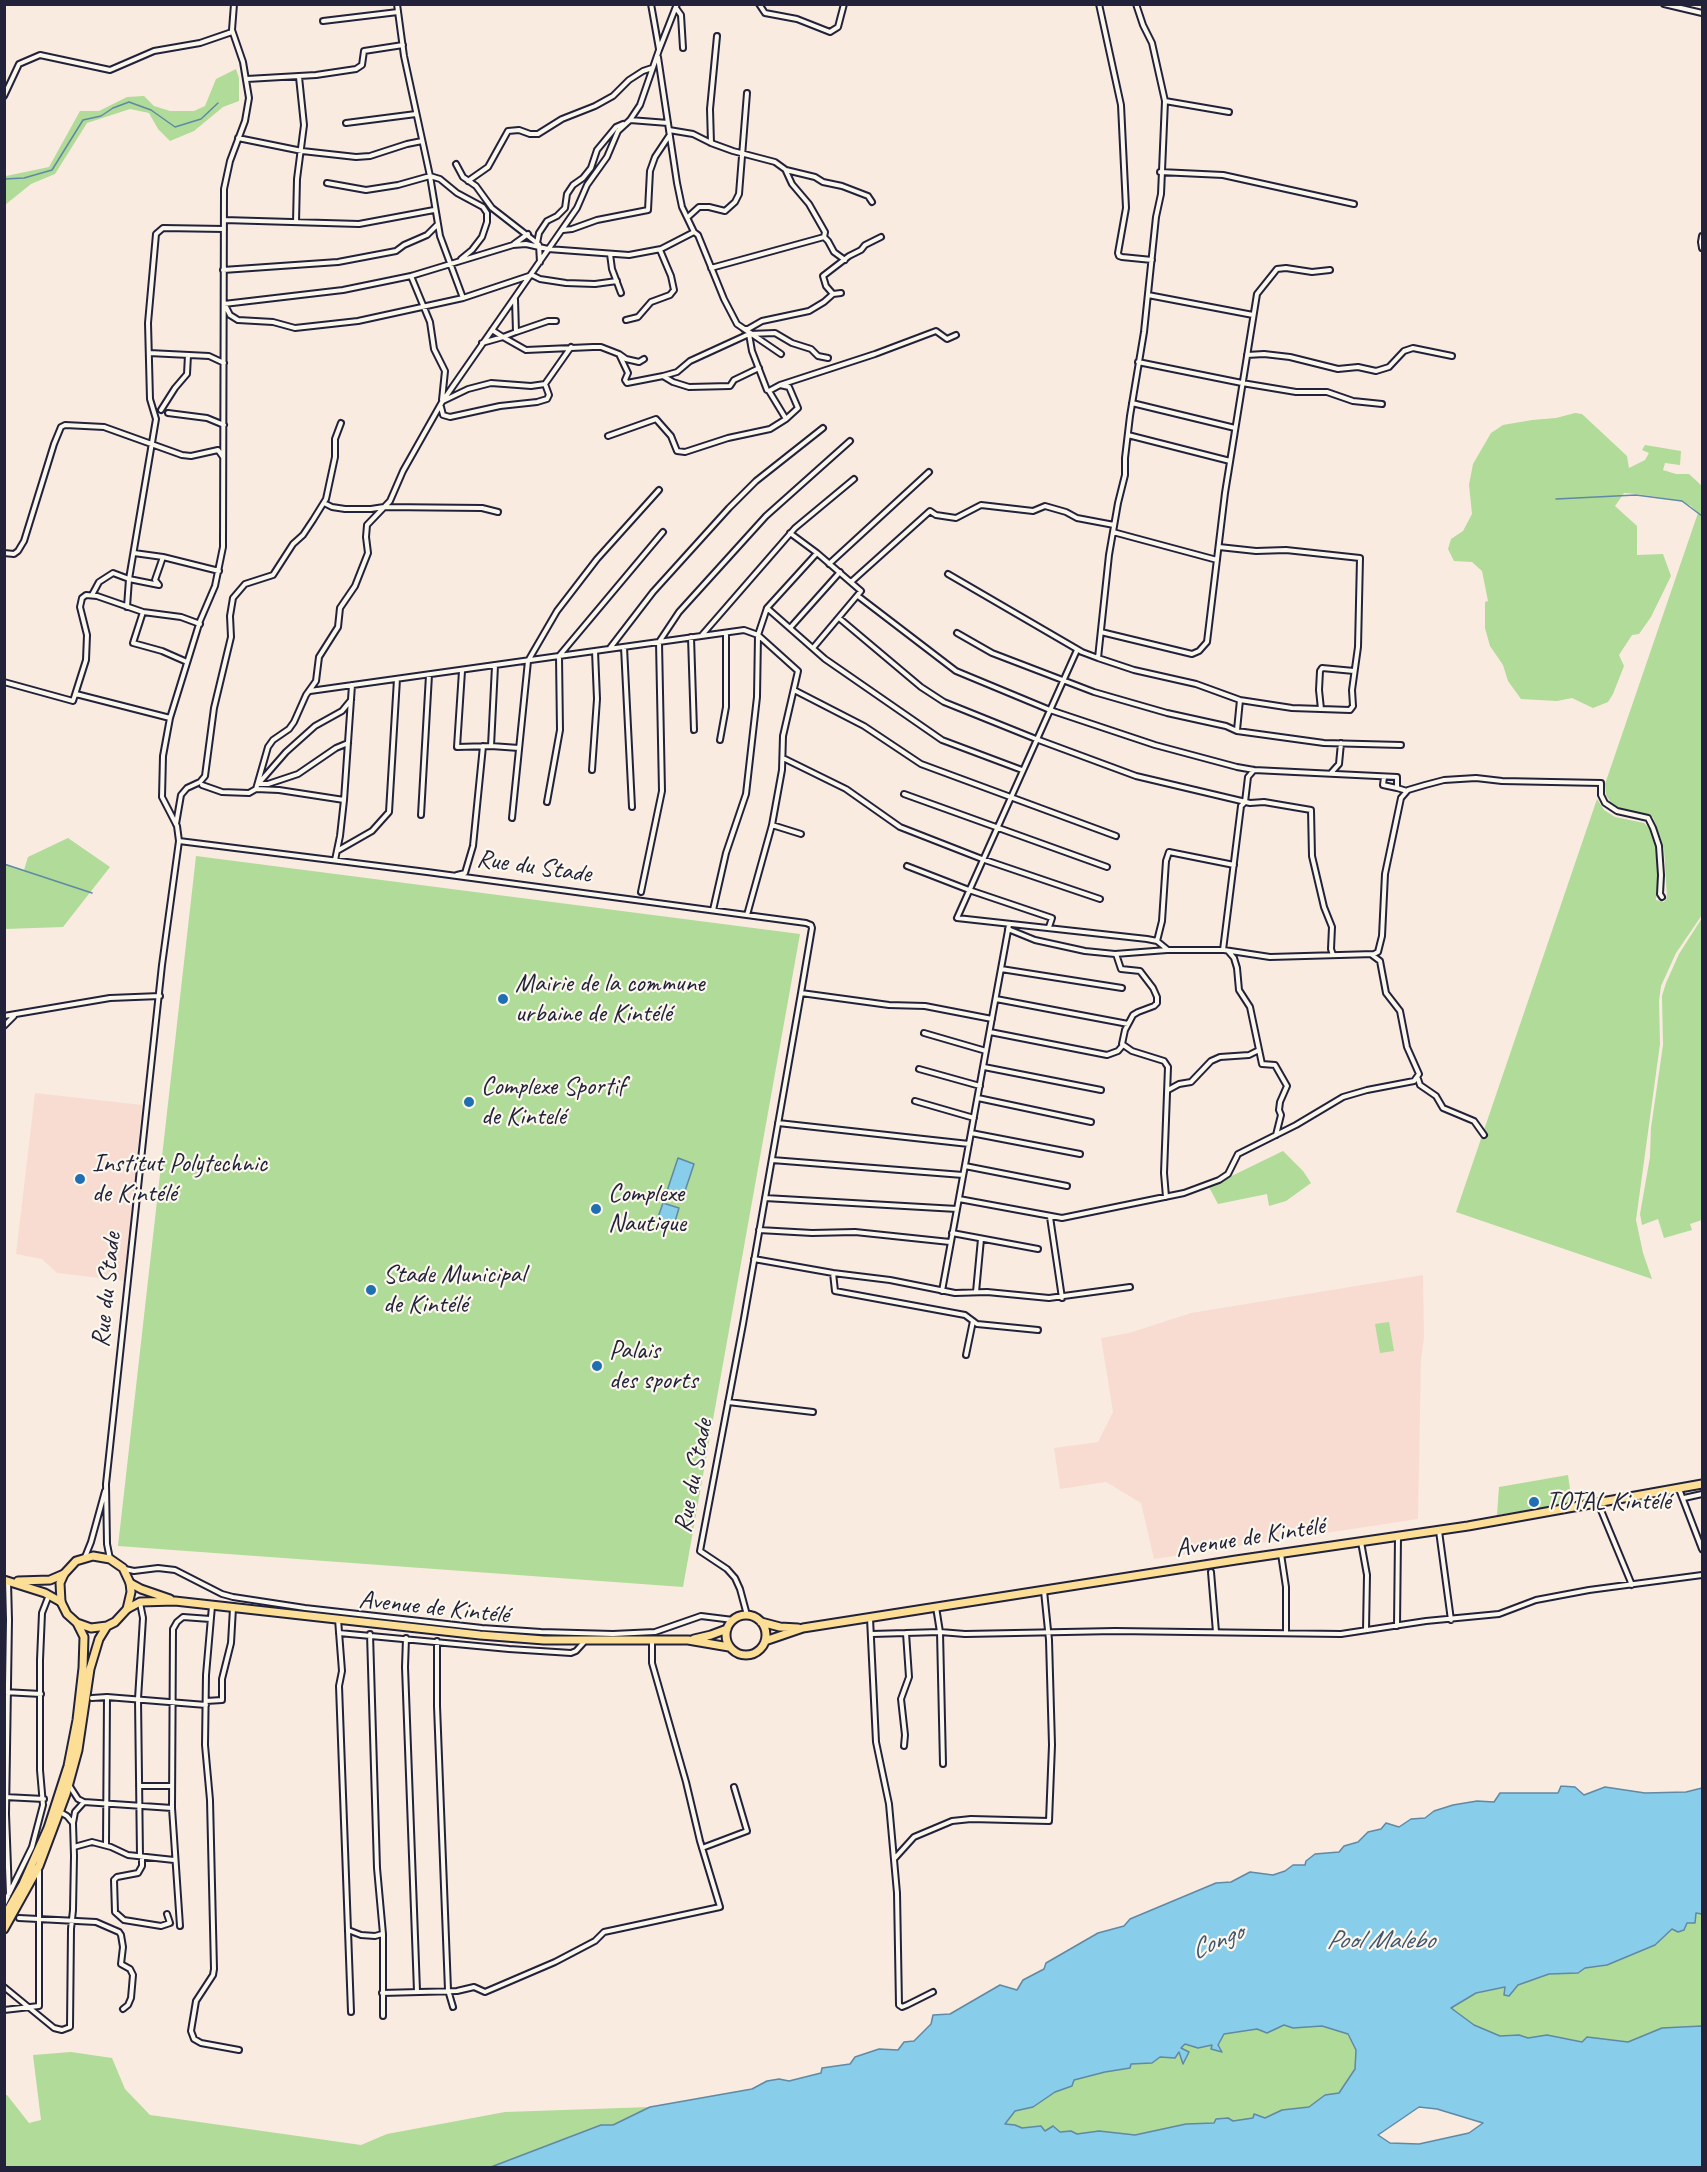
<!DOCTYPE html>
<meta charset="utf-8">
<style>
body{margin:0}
#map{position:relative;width:1707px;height:2172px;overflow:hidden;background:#faebe0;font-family:Caveat,sans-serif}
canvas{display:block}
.frame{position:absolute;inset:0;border:6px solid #22223b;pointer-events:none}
</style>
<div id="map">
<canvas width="1707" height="2172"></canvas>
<div class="frame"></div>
</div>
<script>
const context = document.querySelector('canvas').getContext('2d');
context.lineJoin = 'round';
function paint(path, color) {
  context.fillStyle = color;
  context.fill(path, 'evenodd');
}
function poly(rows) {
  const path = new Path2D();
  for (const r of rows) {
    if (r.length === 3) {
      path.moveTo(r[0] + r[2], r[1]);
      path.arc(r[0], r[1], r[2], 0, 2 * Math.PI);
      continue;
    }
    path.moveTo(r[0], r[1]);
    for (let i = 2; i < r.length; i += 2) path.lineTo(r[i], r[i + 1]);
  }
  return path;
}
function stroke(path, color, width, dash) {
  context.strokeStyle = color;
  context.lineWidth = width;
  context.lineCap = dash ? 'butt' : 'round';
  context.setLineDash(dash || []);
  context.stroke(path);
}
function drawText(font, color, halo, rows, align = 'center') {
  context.font = font + ' Caveat,sans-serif';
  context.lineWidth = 4.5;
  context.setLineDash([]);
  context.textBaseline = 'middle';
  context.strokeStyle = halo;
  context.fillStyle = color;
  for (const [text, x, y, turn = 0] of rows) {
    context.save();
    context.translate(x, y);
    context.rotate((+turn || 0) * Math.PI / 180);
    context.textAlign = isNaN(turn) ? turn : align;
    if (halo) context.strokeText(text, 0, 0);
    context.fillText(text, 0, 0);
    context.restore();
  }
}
paint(poly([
 [35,1093,142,1105,125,1281,57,1273,42,1259,16,1254],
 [1423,1275,1424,1337,1421,1361,1418,1519,1154,1559,1141,1503,1106,1482,1060,1489,1054,1448,1098,1442,1113,1412,1101,1338,1129,1333,1191,1313]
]), '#f8dcd2');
paint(poly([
 [236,69,239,78,239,101,223,107,194,131,170,141,158,129,149,113,130,109,87,123,55,174,31,184,5,205,5,164,6,176,49,167,80,111,99,111,127,97,144,96,154,106,170,111,194,111,205,106,216,79],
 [1575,413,1582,414,1627,456,1629,468,1645,460,1649,453,1642,450,1645,445,1681,451,1680,465,1665,463,1663,470,1676,474,1689,474,1702,486,1702,915,1676,953,1661,986,1659,1001,1660,1044,1636,1220,1643,1253,1652,1279,1456,1212,1597,799,1604,810,1615,817,1644,823,1650,829,1655,844,1658,875,1656,900,1664,902,1667,897,1664,849,1653,817,1613,806,1606,795,1605,784,1698,513,1691,506,1678,500,1637,494,1624,493,1615,506,1637,526,1637,555,1663,554,1671,576,1651,617,1639,634,1632,635,1619,655,1624,666,1613,694,1608,702,1593,708,1572,698,1557,701,1521,699,1508,681,1503,665,1490,646,1485,628,1485,602,1488,601,1482,571,1472,562,1454,561,1448,549,1451,539,1463,531,1472,514,1469,485,1473,464,1491,433,1503,425,1532,420,1556,418],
 [68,838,110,867,63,927,5,929,5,864,24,870,28,857],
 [196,856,800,934,683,1587,118,1546],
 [1702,918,1702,1220,1690,1224,1692,1230,1664,1238,1658,1219,1642,1225,1640,1214,1650,1157,1651,1128,1663,1045,1662,996,1666,983,1679,954],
 [1283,1151,1303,1171,1311,1183,1286,1201,1269,1206,1267,1194,1218,1204,1209,1187],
 [1389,1322,1394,1351,1380,1353,1375,1324],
 [1568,1475,1572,1503,1497,1515,1499,1487],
 [1696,1913,1702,1914,1702,2026,1662,2028,1628,2042,1587,2037,1582,2042,1547,2035,1528,2038,1519,2035,1500,2036,1474,2025,1451,2008,1476,1993,1518,1985,1549,1974,1578,1973,1585,1968,1607,1965,1655,1945,1672,1929,1687,1923],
 [1284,2025,1293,2028,1322,2026,1347,2034,1356,2050,1355,2069,1339,2093,1325,2095,1309,2107,1282,2110,1265,2118,1233,2121,1228,2118,1216,2119,1214,2123,1186,2124,1135,2135,1099,2131,1077,2134,1071,2131,1045,2132,1041,2126,1022,2128,1015,2125,1004,2124,1015,2111,1033,2107,1055,2092,1072,2086,1074,2080,1105,2072,1130,2068,1131,2064,1152,2063,1160,2057,1175,2058,1180,2051,1183,2064,1181,2048,1185,2044,1198,2048,1212,2045,1222,2051,1218,2045,1224,2034,1257,2029,1268,2033],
 [71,2052,112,2058,125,2089,150,2115,361,2145,387,2134,505,2112,650,2107,613,2125,601,2125,491,2167,5,2168,4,2095,7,2095,29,2123,41,2120,33,2055]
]), '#b0db98');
const water = poly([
 [678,1158,694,1164,683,1197,667,1191,678,1158],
 [663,1203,679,1208,674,1225,657,1220,663,1203],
 [1561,1786,1575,1787,1584,1795,1605,1787,1645,1793,1686,1792,1702,1788,1702,1914,1696,1913,1695,1923,1687,1923,1684,1930,1678,1932,1672,1929,1655,1945,1607,1965,1585,1968,1578,1973,1549,1974,1518,1985,1509,1996,1504,1995,1505,1987,1476,1993,1451,2008,1474,2025,1500,2036,1519,2035,1528,2038,1547,2035,1582,2042,1587,2037,1628,2042,1662,2028,1702,2026,1702,2167,491,2167,601,2125,613,2125,650,2107,752,2089,767,2081,779,2079,789,2081,821,2073,822,2068,850,2064,855,2057,879,2049,898,2050,904,2042,914,2041,931,2024,933,2015,950,2014,1000,1985,1017,1990,1023,1980,1044,1969,1046,1963,1098,1933,1124,1926,1130,1919,1216,1883,1231,1882,1250,1872,1273,1875,1285,1871,1293,1865,1305,1865,1306,1861,1315,1854,1339,1852,1344,1846,1358,1842,1368,1832,1381,1829,1386,1823,1399,1827,1411,1819,1425,1818,1434,1811,1453,1805,1477,1801,1494,1802,1500,1793,1558,1793,1561,1786],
 [1284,2025,1293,2028,1322,2026,1348,2034,1356,2050,1355,2069,1339,2093,1325,2095,1309,2107,1282,2110,1265,2118,1254,2114,1253,2118,1233,2121,1228,2118,1216,2119,1214,2123,1186,2124,1135,2135,1099,2131,1077,2134,1071,2131,1060,2132,1053,2126,1045,2131,1041,2126,1022,2128,1015,2125,1005,2124,1015,2111,1033,2107,1055,2092,1072,2086,1074,2080,1105,2072,1130,2068,1131,2064,1152,2063,1160,2057,1175,2058,1179,2052,1183,2064,1189,2052,1181,2048,1185,2044,1198,2048,1212,2045,1211,2049,1222,2052,1218,2045,1224,2034,1257,2029,1267,2033,1284,2025],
 [1419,2107,1437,2109,1483,2123,1469,2133,1419,2144,1390,2143,1378,2135,1419,2107]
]);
paint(water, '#88cdea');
stroke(water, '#5f89a4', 1.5);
stroke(poly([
 [4,179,24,178,52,170,83,120,101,116,113,108,129,102,151,110,175,127,201,119,218,103],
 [1556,499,1636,495,1682,501,1702,516],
 [4,864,92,893]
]), '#5f89a4', 1.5);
const minor = poly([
 [397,4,404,56,430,176,440,236,463,298],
 [651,4,659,49],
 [759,4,765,13,797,19,830,32,838,27,844,4],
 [1099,4,1121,105,1126,208,1118,253,1119,256,1122,257,1152,260],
 [1664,4,1702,13],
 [676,8,681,15,683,48],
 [323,21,398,12],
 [658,57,677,183,682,207,694,232],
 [247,79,316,75,356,69,362,65,364,51,403,45],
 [4,96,19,64,40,55,110,70,154,51,200,43,232,32],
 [1165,101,1229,112],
 [630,120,668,123],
 [346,123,416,114],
 [669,130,693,134,711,143,733,151,775,162,786,170,815,177,823,182,842,186,868,196,872,202],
 [238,138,302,151,356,157,370,156,407,144,422,141],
 [711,143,710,109,717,36],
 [456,164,463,177,476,186,492,208,537,243,539,245,540,262],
 [1160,172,1223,175,1354,204],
 [468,181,488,167,508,131,519,130,530,134,538,134,562,119,595,106,613,96,629,80,643,71,652,68],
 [327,183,366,190,398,185,430,176,440,179,457,193,483,207,487,213,487,222,482,237,472,250,461,259],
 [688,217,699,207,709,207,725,211,735,202,739,194,747,93],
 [224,220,359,224,434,210],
 [296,222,297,179,304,125,299,77],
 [563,230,572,229,597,220,648,210,650,171,655,157,669,136],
 [1702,236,1701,242,1702,248],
 [824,237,828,241,834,252,845,260],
 [537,243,539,233,547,221,557,216,565,208,567,194,573,185,583,178,591,168,597,150,616,127,623,124],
 [514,244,528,234],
 [610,254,612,269,621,293],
 [711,268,824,237,825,232,809,204,792,184,786,171],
 [223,270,338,262,396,251,404,245,427,235,437,225],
 [411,276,430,322,434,349,445,371,442,400],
 [841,293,833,294,826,286,823,276,849,256,861,250,865,245,881,237],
 [1148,295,1253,315],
 [224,304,343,290,411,276,513,245,526,244,548,249,629,255,661,249,694,232,698,235,724,299,737,324,781,354],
 [225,305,230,315,238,320,273,322,295,328,358,321,422,307,463,298,532,275,540,279,566,283,595,284,617,281],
 [626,320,638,317,651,302,670,295,674,290,671,276,660,250],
 [744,329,748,329,762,321,809,311,824,302,833,294],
 [492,330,503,337,516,332,515,299],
 [516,332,548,321,556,321],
 [749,334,752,351,767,390,769,391,780,385,789,387,798,408,786,419,769,391],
 [482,343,503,337,526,350,593,347,601,347,619,354],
 [149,353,209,356,224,363],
 [1247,355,1264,354,1290,357,1338,369,1358,367,1376,371,1389,367,1404,351,1413,348,1452,356],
 [644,359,639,362,626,359,619,354,628,373,625,380,627,383,663,376],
 [1138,362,1242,383,1296,392,1327,392,1353,401,1382,404],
 [759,368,734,380,730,386,689,387,673,382,663,376,677,372,690,361,749,334,775,333,792,343,811,349,818,356,828,358],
 [780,385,875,354,936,331,947,339,956,335],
 [443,401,468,389,491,383,531,386,545,384,571,347],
 [1132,403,1235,428],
 [441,407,443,415,450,417,500,406,537,402,547,399,549,395,545,384],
 [161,410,175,388,187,374,188,355],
 [168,413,207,418,224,425],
 [1128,435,1230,461],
 [608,436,656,419,671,436,677,451,685,452,728,438,770,429,786,419],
 [324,503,332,507,345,509,371,509,384,507,482,508,498,512],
 [1113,532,1217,560],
 [790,533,817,553],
 [4,553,14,554,18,551,24,541,54,444,61,427,65,425,104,427,182,455,191,456,218,450,223,457],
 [134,553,163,557,219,571],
 [829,564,929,472],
 [948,574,1082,652,1098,658,1134,670,1196,684,1240,700,1292,708,1350,710,1353,706,1352,690,1358,647,1360,558,1286,550,1256,551,1219,547],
 [851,582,930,511,936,515,956,518,981,505,1033,511,1045,506,1066,512,1077,518,1114,525],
 [92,595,99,582,113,573,129,579,159,585,155,580,163,557],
 [858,596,956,671,1050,710,1155,745,1237,767,1254,770,1397,777,1397,788,1407,791],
 [127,607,129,579,156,419,150,399,148,323,156,234,163,228,224,229],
 [767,608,825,659,942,740,1022,770],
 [143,612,133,643,162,651,187,662],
 [839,618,921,687,944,702,1036,739,1136,776,1250,803,1264,802,1311,810,1312,856,1324,907,1332,927,1331,949,1333,955],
 [790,628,840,572],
 [1101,632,1192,654,1199,651,1207,642,1225,493,1257,294,1277,269,1286,268,1312,272,1330,270],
 [957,633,992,653,1094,692,1167,713,1226,726,1237,731,1324,743,1401,745],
 [702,635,795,528,854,479],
 [691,637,694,730],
 [624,647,632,807],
 [610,648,653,592,729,508,756,481,823,428],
 [1077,650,957,918,1147,939,1157,941,1168,950,1224,950,1270,957,1374,954,1378,952,1382,936,1385,874,1401,798,1408,790,1425,785,1444,780,1476,778,1502,781,1601,783,1601,795,1605,803,1617,811,1648,818,1653,828,1659,846,1661,875,1660,894,1662,897],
 [1098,658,1109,555,1118,503,1125,475,1125,458,1130,416,1144,332,1156,217,1161,194,1165,101,1152,43,1143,25,1136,4],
 [462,671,457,747,491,746,519,748],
 [4,682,73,701,86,660,87,635,80,607,82,598,86,595,97,596,143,612,181,617,200,624],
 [794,690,864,726,921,764,1116,836],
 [310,691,744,630,758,635,798,671,783,736,782,770,772,825,747,915],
 [76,694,170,718],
 [1321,709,1319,690,1320,671,1322,668,1354,671],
 [1237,730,1240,700],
 [720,740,726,707,726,633],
 [491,746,495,666],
 [783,758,846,789,900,827,982,859,1100,899],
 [592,770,597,699,595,651],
 [1331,773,1339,764,1341,743],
 [1384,777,1383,785,1397,788],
 [259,783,286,752,315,726,342,711,351,700],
 [259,784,268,784,298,774,336,748,348,743],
 [202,785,222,792,249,793,256,789,268,747,273,740,289,729,294,722,306,695,316,681,319,657,338,627,340,608,355,586,368,553,366,537,367,525,390,501,403,471,442,402,577,208,587,185,607,157,618,131,630,120,640,105,659,50,677,4],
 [256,789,279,790,344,800],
 [904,794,1107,867],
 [547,802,560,730,559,656,663,532],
 [421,815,429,675],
 [512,818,528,661,557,611,597,559,659,490],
 [176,824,181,795,187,788,200,782,205,776,214,708,231,637,230,616,233,598,245,584,273,575,293,544,303,535,313,520,326,499,335,457,335,439,341,423],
 [772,825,801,834],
 [179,841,427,872,806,923,811,925,812,928,801,993,743,1324,700,1551,727,1569,735,1578,740,1589,747,1615],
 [337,851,372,831,389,812,397,679],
 [335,860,340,836,344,800,352,685],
 [907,866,969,890,1052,918,1049,927],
 [457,875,465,873,473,846,483,746],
 [641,892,662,791,659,642,679,612,766,516,850,441],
 [713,910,726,853,746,794,757,697,758,635,767,608,817,553,861,591,813,648],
 [1008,929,1035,940,1085,951,1115,954,1167,950],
 [1157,941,1162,921,1166,861,1169,852,1234,865],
 [1223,950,1241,806,1245,802,1248,777,1254,770],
 [1228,951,1234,958,1237,968,1239,990,1250,1007,1262,1064,1275,1065,1287,1086,1280,1102,1279,1110,1281,1115,1276,1135],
 [1116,954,1121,969,1140,971,1153,988,1157,997,1157,1003,1154,1006,1138,1012,1133,1015,1125,1030,1122,1044,1132,1051,1164,1061,1168,1067,1164,1173,1166,1197],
 [1001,969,1122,988],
 [801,993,889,1005,925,1006,992,1019],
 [996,999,1128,1024],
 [4,1016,110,998,160,996],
 [4,1026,14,1016],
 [990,1032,1107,1055,1118,1051,1123,1045],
 [924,1033,986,1051],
 [984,1067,1101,1090],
 [919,1069,980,1086],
 [1418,1079,1420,1085,1436,1096,1443,1108,1474,1121,1484,1135],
 [1168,1090,1179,1084,1191,1082,1211,1061,1220,1057,1249,1055,1259,1050],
 [978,1098,1091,1122],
 [915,1101,974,1118],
 [778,1123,969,1144],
 [971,1133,1080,1154],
 [772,1160,963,1175],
 [965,1166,1067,1186],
 [765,1198,957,1209],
 [959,1199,1062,1218,1184,1193,1219,1180,1228,1174,1238,1154,1296,1125,1343,1097,1367,1090,1414,1081,1419,1074,1407,1047,1400,1011,1386,993,1380,961,1372,955],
 [1050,1217,1062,1298],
 [759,1230,812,1233,855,1232,950,1242],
 [952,1233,1038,1249],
 [754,1259,833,1273,890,1280,955,1293,987,1292,1049,1298,1130,1287],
 [833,1273,835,1291,965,1315,977,1324,1038,1330],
 [942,1291,1009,925],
 [976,1292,981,1239],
 [966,1355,973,1321],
 [728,1402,813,1412],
 [1679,1489,1702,1549],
 [1684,1498,1702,1494],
 [1598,1503,1632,1585],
 [1439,1531,1451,1620],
 [1361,1542,1367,1575,1366,1630],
 [1281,1554,1286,1587,1286,1633],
 [85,1557,91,1542,105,1491],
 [110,1559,107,1544,106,1484,162,965,179,841,177,826,162,797,163,756,170,718,200,621,215,586,223,547,224,189,230,161,245,121,249,98,243,62,232,30,234,4],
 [125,1569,134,1571,158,1568,175,1570,222,1594,233,1597,305,1608,482,1628,541,1632,613,1634,655,1632,701,1616,733,1620],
 [1211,1572,1216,1632],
 [8,1581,9,1620,6,1814,9,1894],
 [212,1606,206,1675,205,1745,210,1800,214,1969,213,1975,196,2001,191,2031,194,2039,201,2043,239,2050],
 [936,1607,940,1632,965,1634,1115,1631,1341,1634,1426,1621,1499,1614,1536,1600,1589,1590,1702,1575],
 [870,1618,876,1742,889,1804,897,1893,899,2005,902,2007,907,2005,933,1992],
 [338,1619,342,1671,339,1686,351,2012],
 [1397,1626,1398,1537],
 [339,1633,509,1649,571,1653,576,1651,586,1640],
 [370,1634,377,1868,383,1934,383,2016],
 [872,1634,940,1632,943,1764],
 [406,1638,405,1667,417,1991],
 [437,1641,437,1706,448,1990,453,2007],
 [4,1692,41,1694],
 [92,1698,107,1697,206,1705],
 [206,1701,222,1700,222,1679,231,1643,233,1608],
 [904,1746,905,1735,901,1699,909,1677,906,1633],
 [69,1785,78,1799,84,1802,172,1808],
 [139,1786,172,1786],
 [5,1797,44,1799],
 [60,1812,67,1816,72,1822],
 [106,1845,107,1697],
 [74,1847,92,1842,111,1847,128,1855,174,1860],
 [702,1848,747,1831,734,1787],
 [140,1856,138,1699,143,1618,140,1603],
 [142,1857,142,1866,138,1873,117,1877,114,1880,115,1912,124,1920,161,1926,170,1923,167,1914],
 [895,1858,914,1837,952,1821,971,1819,1049,1821,1052,1745,1049,1640,1044,1591],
 [4,1904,32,1847,43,1805,40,1770,40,1660,42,1613,49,1595],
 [19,1918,96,1922,119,1932,121,1935,123,1947,121,1964,130,1969,133,1975,131,1998,128,2005,123,2009],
 [180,1926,172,1808,173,1629,177,1622,183,1617,210,1619],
 [348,1930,361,1935,375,1936,382,1934],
 [4,1987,54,2028,62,2030,70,2027,71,1929,73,1910,74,1856,73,1823,75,1812,84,1802],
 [382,1993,457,1991,474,1987,485,1992,555,1962,595,1941,604,1932,720,1907,700,1841,686,1782,652,1663,652,1641],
 [4,2010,39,2006,39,1871]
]);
const primary = poly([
 [4,1580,45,1593,61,1602],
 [18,1581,50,1580,64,1574],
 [130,1583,141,1589,170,1599],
 [127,1609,140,1602,175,1601,480,1635,544,1640,688,1640,729,1647],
 [746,1635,20],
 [761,1622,780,1627,798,1628],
 [694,1639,711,1635,727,1629],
 [765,1641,803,1628,854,1620,1236,1560,1468,1526,1702,1484]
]);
const trunk = poly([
 [4,1917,23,1884,48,1828,68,1766,77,1720,83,1668,84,1637,77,1623,67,1614,61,1602,60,1583,64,1574,76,1561,93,1556,110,1559,123,1568,130,1583,131,1592,127,1609,115,1622,107,1626,91,1628,77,1623],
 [4,1929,39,1866,66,1794,78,1750,90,1669,99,1639,107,1626]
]);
stroke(minor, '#22223b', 8);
stroke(primary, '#22223b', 11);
stroke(trunk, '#22223b', 11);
stroke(minor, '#fbf7ec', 4);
stroke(primary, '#fdde96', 7);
stroke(trunk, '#fdde96', 7);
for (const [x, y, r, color] of [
 [503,999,6,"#1f6fb2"],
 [469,1102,6,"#1f6fb2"],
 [80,1179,6,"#1f6fb2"],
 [596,1209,6,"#1f6fb2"],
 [371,1290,6,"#1f6fb2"],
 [597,1366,6,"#1f6fb2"],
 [1534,1502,6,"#1f6fb2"]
]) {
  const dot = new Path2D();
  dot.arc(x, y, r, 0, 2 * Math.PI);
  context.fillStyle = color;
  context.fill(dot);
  stroke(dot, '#fbf7ec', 2);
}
drawText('26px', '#22223b', '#fbf7ec', [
 ["Rue du Stade",534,867,8],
 ["Rue du Stade",107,1290,-84],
 ["Rue du Stade",694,1476,-79],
 ["Avenue de Kintélé",1250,1538,-9],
 ["Avenue de Kintélé",434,1608,6]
]);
drawText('26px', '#22223b', '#fbf7ec', [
 ["Mairie de la commune",515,984],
 ["urbaine de Kintélé",515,1014],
 ["Complexe Sportif",481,1087],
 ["de Kintelé",481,1117],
 ["Institut Polytechnic",92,1164],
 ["de Kintélé",92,1194],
 ["Complexe",608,1194],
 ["Nautique",608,1224],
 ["Stade Municipal",383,1275],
 ["de Kintélé",383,1305],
 ["Palais",609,1351],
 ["des sports",609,1381],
 ["TOTAL Kintélé",1546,1502]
], 'left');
drawText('italic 27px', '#415570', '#fbf7ec', [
 ["Pool Malebo",1380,1941],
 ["Congo",1217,1942,-23]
]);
</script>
